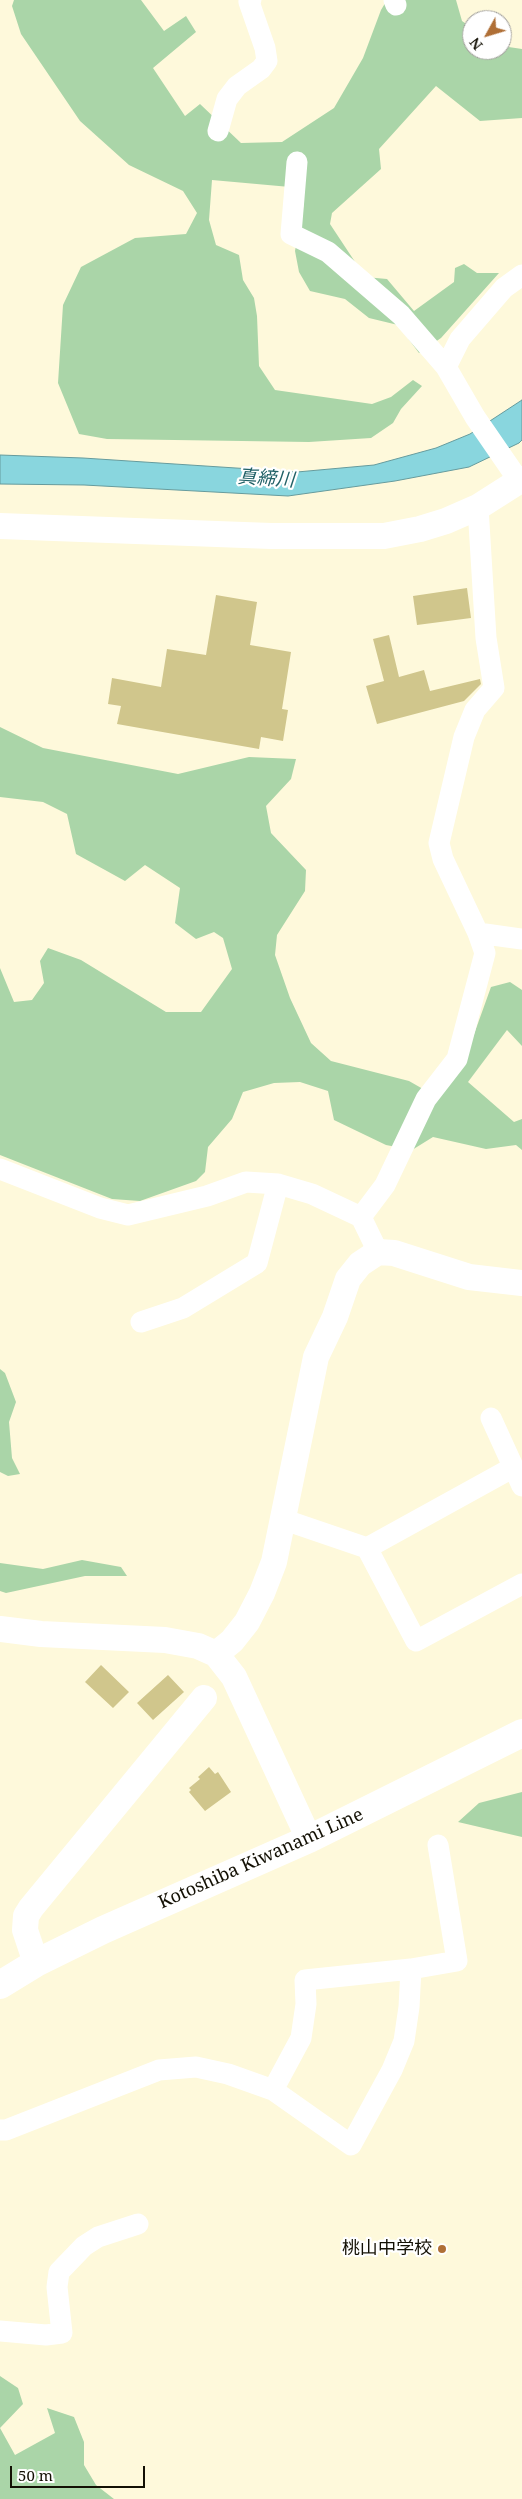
<!DOCTYPE html>
<meta charset="utf-8">
<style>
body{margin:0}
#map{position:relative;width:522px;height:2499px;overflow:hidden;background:#fef9db;font-family:"Noto Serif",serif}
canvas{display:block}
.north{position:absolute;left:462px;top:10px;width:50px;height:50px;box-sizing:border-box;background:#fff;border:1px solid #a19f9b;border-radius:50%;rotate:231deg;font-size:14px;font-weight:700;line-height:20px;text-align:center;color:#131004}
.north::after{content:'';display:block;margin:auto;width:18px;height:22px;background:#af6f36;clip-path:polygon(50% 0,100% 100%,50% 72%,0 100%)}
.scale{position:absolute;left:10px;top:2466px;width:135px;height:22px;box-sizing:border-box;border:2px solid #131004;border-top:0;padding-left:6px;font-size:15px;line-height:18px;white-space:nowrap;color:#131004;-webkit-text-stroke:4px #fff;paint-order:stroke}
</style>
<div id="map">
<canvas width="522" height="2499"></canvas>
<div class="north">N</div>
<div class="scale">50 m</div>
</div>
<script>
const context = document.querySelector('canvas').getContext('2d');
context.lineJoin = 'round';
function paint(path, color) {
  context.fillStyle = color;
  context.fill(path, 'evenodd');
}
function poly(rows) {
  const path = new Path2D();
  for (const r of rows) {
    path.moveTo(r[0], r[1]);
    for (let i = 2; i < r.length; i += 2) path.lineTo(r[i], r[i + 1]);
  }
  return path;
}
function stroke(path, color, width, dash) {
  context.strokeStyle = color;
  context.lineWidth = width;
  context.lineCap = dash ? 'butt' : 'round';
  context.setLineDash(dash || []);
  context.stroke(path);
}
function drawText(font, color, halo, rows, align = 'center') {
  context.font = font + ' "Noto Serif","Noto Sans JP",serif';
  context.lineWidth = 4.5;
  context.setLineDash([]);
  context.textBaseline = 'middle';
  context.strokeStyle = halo;
  context.fillStyle = color;
  for (const [text, x, y, turn = 0] of rows) {
    context.save();
    context.translate(x, y);
    context.rotate((+turn || 0) * Math.PI / 180);
    context.textAlign = isNaN(turn) ? turn : align;
    if (halo) context.strokeText(text, 0, 0);
    context.fillText(text, 0, 0);
    context.restore();
  }
}
paint(poly([
 [14,0,141,0,164,31,186,16,196,32,153,68,185,116,200,104,241,143,282,142,334,108,363,58,381,10,387,0,456,0,462,21,472,28,472,50,502,50,502,46,522,49,522,118,480,121,436,86,379,149,381,169,332,213,330,224,365,277,387,279,414,311,454,282,455,268,464,264,477,273,499,273,441,338,419,353,398,325,369,318,345,299,310,291,299,272,295,251,304,203,290,187,212,180,209,220,216,245,239,255,243,280,254,298,257,316,259,366,275,390,372,404,391,397,413,380,422,386,401,409,393,423,371,438,309,442,107,439,79,434,58,383,63,305,81,267,135,238,186,234,197,213,183,191,129,165,80,121,21,34,12,6],
 [0,727,43,748,178,774,249,757,296,759,291,779,266,806,271,833,306,870,305,891,277,935,275,955,290,998,311,1043,331,1061,409,1081,437,1097,468,1051,491,987,510,982,522,990,522,1046,507,1030,468,1082,514,1122,522,1119,522,1150,516,1145,486,1149,433,1137,412,1150,386,1145,334,1120,328,1091,300,1082,274,1083,243,1092,232,1119,208,1147,205,1172,196,1181,140,1201,112,1199,0,1155,0,968,14,1002,32,1000,44,983,40,961,48,948,81,960,166,1012,201,1012,232,969,223,938,214,932,196,939,175,923,180,888,145,865,125,881,76,854,67,814,43,802,0,797],
 [0,1369,5,1373,16,1402,9,1422,12,1458,20,1474,8,1476,0,1472],
 [82,1560,121,1567,127,1576,85,1576,6,1593,0,1591,0,1563,43,1569],
 [522,1792,522,1837,458,1822,479,1803],
 [0,2376,18,2388,23,2404,0,2428,15,2455,55,2433,47,2408,74,2417,84,2442,84,2465,96,2485,114,2499,0,2499]
]), '#aad5a8');
const water = poly([
 [522,400,522,440,519,443,469,467,395,481,288,496,84,485,0,484,0,455,83,458,297,472,374,465,436,448,470,434,522,400]
]);
paint(water, '#89d6de');
stroke(water, '#669b9d', 1);
paint(poly([
 [467,588,471,618,417,625,413,596],
 [216,595,257,602,250,645,291,652,282,709,288,710,283,741,261,737,259,749,117,724,121,706,108,704,112,678,161,687,167,649,206,655],
 [389,635,399,677,424,670,430,691,480,679,481,684,464,701,377,724,366,686,384,681,373,639],
 [101,1665,129,1692,113,1708,85,1682],
 [168,1675,184,1692,153,1720,137,1703],
 [209,1767,215,1774,218,1772,231,1792,205,1811,189,1792,191,1790,189,1788,200,1779,198,1777]
]), '#d0c68c');
stroke(poly([
 [394,0,396,5],
 [218,131,227,99,237,86,261,69,267,61,265,48,249,2,251,0],
 [297,162,291,234,328,252,401,315,446,367,475,417,519,481],
 [446,367,460,339,504,288,522,275],
 [478,933,522,939],
 [0,1169,100,1208,128,1215,207,1196,246,1182,278,1184,312,1194,361,1217,378,1252],
 [361,1217,385,1185,426,1099,457,1059,485,953,478,933,443,859,439,843,464,737,475,710,494,688,486,638,478,507],
 [141,1322,183,1308,257,1263,278,1184],
 [491,1418,522,1486],
 [282,1519,367,1548,416,1641,522,1584],
 [367,1548,512,1468],
 [411,1969,409,2007,404,2041,392,2070,351,2145,273,2090,301,2038,306,2004,305,1980,411,1969,457,1961,438,1845],
 [0,2130,6,2130,159,2070,196,2067,228,2074,273,2090],
 [0,2331,46,2335,62,2333,57,2287,59,2272,84,2246,98,2237,138,2224]
]), '#fff', 21);
stroke(poly([
 [0,526,271,536,384,536,420,529,446,521,478,507,522,479],
 [0,1629,41,1634,165,1640,198,1646,216,1654,234,1677,309,1839],
 [216,1654,232,1641,247,1622,262,1593,274,1562,316,1357,335,1317,348,1279,360,1264,378,1252,394,1253,469,1277,522,1283],
 [36,1963,25,1930,26,1916,31,1908,204,1698]
]), '#fff', 26);
stroke(poly([
 [0,1985,36,1963,103,1930,309,1839,522,1733]
]), '#fff', 28);
for (const [x, y, r, color] of [
 [442,2249,5,"#af6f36"]
]) {
  const dot = new Path2D();
  dot.arc(x, y, r, 0, 2 * Math.PI);
  context.fillStyle = color;
  context.fill(dot);
  stroke(dot, '#fff', 2);
}
drawText('18px', '#131004', '#fff', [
 ["Kotoshiba Kiwanami Line",261,1859,-24]
]);
drawText('18px', '#131004', '#fff', [
 ["桃山中学校",432,2249]
], 'right');
drawText('italic 19px', '#216167', '#fff', [
 ["真締川",266,479,4]
]);
</script>
